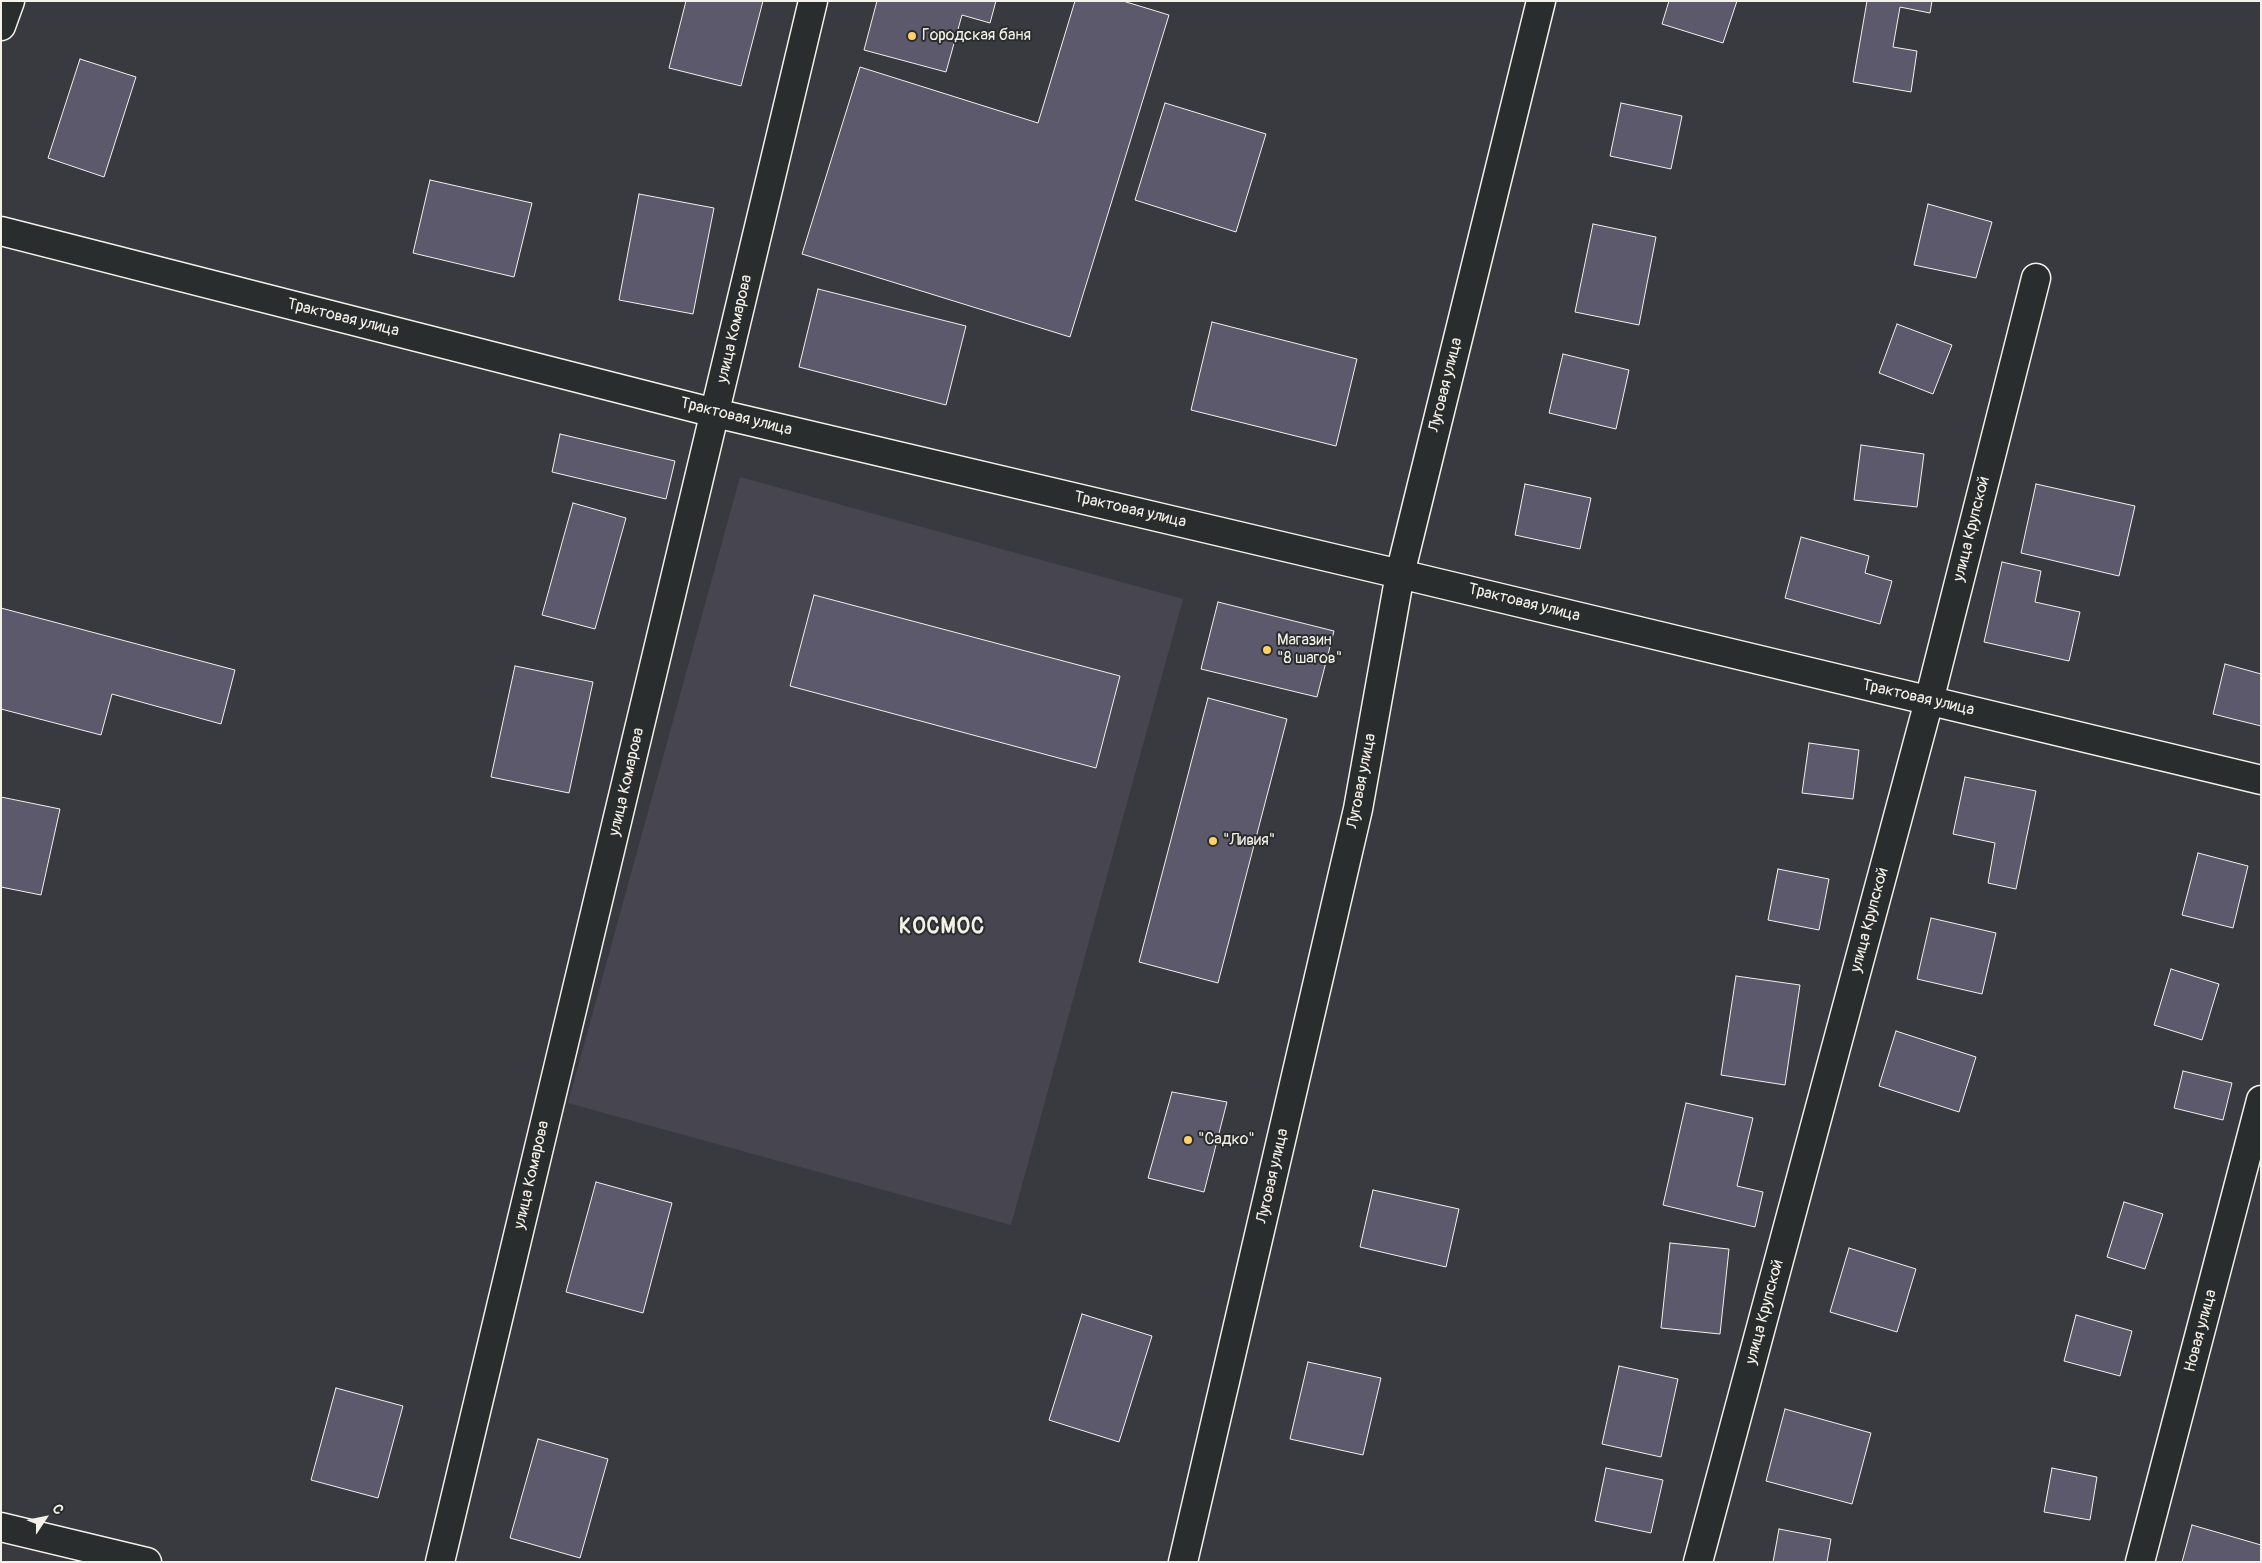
<!DOCTYPE html>
<meta charset="utf-8">
<style>
body{margin:0}
#map{position:relative;width:2262px;height:1563px;overflow:hidden;background:#393a40;font-family:Pangolin,sans-serif}
canvas{display:block}
.frame{position:absolute;inset:0;border:2px solid #f4f1e8;pointer-events:none}
.north{position:absolute;left:20px;top:1493px;width:50px;height:50px;-webkit-text-stroke:4px #2a2d2e;paint-order:stroke;rotate:56deg;font-size:14px;font-weight:700;line-height:20px;text-align:center;color:#f4f1e8}
.north::after{content:'';display:block;margin:auto;width:18px;height:22px;background:#f4f1e8;clip-path:polygon(50% 0,100% 100%,50% 72%,0 100%)}
</style>
<div id="map">
<canvas width="2262" height="1563"></canvas>
<div class="frame"></div>
<div class="north">С</div>
</div>
<script>
const context = document.querySelector('canvas').getContext('2d');
context.lineJoin = 'round';
function paint(path, color) {
  context.fillStyle = color;
  context.fill(path, 'evenodd');
}
function poly(rows) {
  const path = new Path2D();
  for (const r of rows) {
    path.moveTo(r[0], r[1]);
    for (let i = 2; i < r.length; i += 2) path.lineTo(r[i], r[i + 1]);
  }
  return path;
}
function stroke(path, color, width, dash) {
  context.strokeStyle = color;
  context.lineWidth = width;
  context.lineCap = dash ? 'butt' : 'round';
  context.setLineDash(dash || []);
  context.stroke(path);
}
function drawText(font, color, halo, rows, align = 'center') {
  context.font = font + ' Pangolin,sans-serif';
  context.lineWidth = 4;
  context.setLineDash([]);
  context.textBaseline = 'middle';
  context.strokeStyle = halo;
  context.fillStyle = color;
  for (const [text, x, y, turn = 0] of rows) {
    context.save();
    context.translate(x, y);
    context.rotate((+turn || 0) * Math.PI / 180);
    context.textAlign = isNaN(turn) ? turn : align;
    if (halo) context.strokeText(text, 0, 0);
    context.fillText(text, 0, 0);
    context.restore();
  }
}
paint(poly([
 [740,477,1183,599,1011,1225,568,1103]
]), '#474650');
const building = poly([
 [686,1,763,1,741,86,669,68,686,1],
 [877,1,996,1,990,23,962,15,946,72,864,50,877,1],
 [1075,1,1123,1,1169,15,1070,337,802,254,860,67,1038,123,1075,1],
 [1669,1,1737,1,1723,43,1662,24,1669,1],
 [1867,1,1932,1,1930,13,1900,7,1893,47,1917,51,1911,92,1853,82,1867,1],
 [80,59,136,77,104,177,48,158,80,59],
 [1165,103,1266,134,1236,232,1135,200,1165,103],
 [1621,103,1682,116,1671,169,1610,156,1621,103],
 [430,180,532,203,514,277,413,253,430,180],
 [639,194,714,208,693,314,619,300,639,194],
 [1928,204,1992,222,1976,278,1914,265,1928,204],
 [1593,224,1656,237,1639,325,1575,312,1593,224],
 [818,289,966,326,946,405,799,367,818,289],
 [1212,322,1357,359,1336,446,1191,410,1212,322],
 [1897,324,1952,345,1933,394,1879,373,1897,324],
 [1563,354,1629,370,1616,429,1549,413,1563,354],
 [560,434,675,461,666,499,552,472,560,434],
 [1861,445,1924,454,1917,507,1854,500,1861,445],
 [1525,484,1591,498,1580,549,1515,535,1525,484],
 [2036,484,2135,506,2119,576,2021,553,2036,484],
 [573,503,626,518,595,629,542,615,573,503],
 [1801,537,1869,556,1865,573,1892,581,1880,624,1785,598,1801,537],
 [2002,562,2041,571,2035,602,2080,612,2069,661,1984,642,2002,562],
 [814,595,1120,676,1096,768,790,686,814,595],
 [1218,602,1334,631,1317,697,1201,669,1218,602],
 [1,608,235,670,221,724,112,694,101,735,1,709,1,608],
 [2225,664,2261,674,2261,726,2213,714,2225,664],
 [515,666,593,682,569,793,491,777,515,666],
 [1208,698,1287,719,1218,983,1139,962,1208,698],
 [1809,743,1859,750,1853,799,1802,793,1809,743],
 [1965,777,2036,791,2016,889,1988,883,1995,843,1953,834,1965,777],
 [1,797,60,809,41,895,1,887,1,797],
 [2198,853,2248,866,2233,928,2182,915,2198,853],
 [1778,869,1829,879,1819,930,1768,920,1778,869],
 [1931,918,1996,933,1982,994,1917,979,1931,918],
 [2171,969,2219,984,2202,1040,2154,1025,2171,969],
 [1736,976,1800,985,1785,1085,1721,1075,1736,976],
 [1896,1031,1976,1057,1959,1112,1879,1086,1896,1031],
 [2183,1071,2232,1083,2223,1120,2174,1108,2183,1071],
 [1172,1092,1227,1102,1204,1192,1148,1178,1172,1092],
 [1686,1103,1753,1118,1737,1186,1763,1192,1755,1227,1663,1205,1686,1103],
 [596,1182,672,1203,643,1313,566,1292,596,1182],
 [1373,1190,1459,1209,1446,1267,1360,1247,1373,1190],
 [2124,1202,2163,1214,2145,1269,2107,1257,2124,1202],
 [1670,1243,1729,1249,1720,1334,1661,1328,1670,1243],
 [1849,1248,1916,1269,1897,1332,1830,1312,1849,1248],
 [1082,1314,1152,1336,1119,1442,1049,1420,1082,1314],
 [2076,1315,2132,1331,2120,1376,2064,1361,2076,1315],
 [1308,1362,1381,1378,1363,1455,1290,1439,1308,1362],
 [1619,1366,1678,1379,1661,1457,1602,1444,1619,1366],
 [336,1388,403,1406,378,1498,311,1480,336,1388],
 [1785,1409,1871,1433,1852,1504,1766,1481,1785,1409],
 [538,1439,608,1459,580,1558,510,1538,538,1439],
 [1606,1468,1663,1480,1651,1533,1595,1521,1606,1468],
 [2052,1468,2097,1477,2090,1520,2044,1512,2052,1468],
 [2192,1525,2261,1545,2261,1562,2182,1562,2192,1525],
 [1779,1529,1831,1539,1827,1562,1773,1562,1779,1529]
]);
paint(building, '#5b596b');
stroke(building, '#f4f1e8', 1);
const minor = poly([
 [1,26,10,1],
 [1,231,715,413,1400,574,2261,780],
 [1,1527,147,1562],
 [440,1562,813,1],
 [1183,1562,1358,809,1400,574,1541,1],
 [1698,1562,1929,701,2036,278],
 [2140,1562,2261,1100]
]);
stroke(minor, '#f4f1e8', 31);
stroke(minor, '#2a2d2e', 28);
for (const [x, y, r, color] of [
 [912,36,5,"#ffd166"],
 [1267,650,5,"#ffd166"],
 [1213,841,5,"#ffd166"],
 [1188,1140,5,"#ffd166"]
]) {
  const dot = new Path2D();
  dot.arc(x, y, r, 0, 2 * Math.PI);
  context.fillStyle = color;
  context.fill(dot);
  stroke(dot, '#2a2d2e', 2);
}
drawText('16px', '#f4f1e8', '#2a2d2e', [
 ["Городская баня",922,36],
 ["Магазин",1277,641],
 ["\"8 шагов\"",1277,659],
 ["\"Ливия\"",1223,841],
 ["\"Садко\"",1198,1140]
], 'left');
drawText('16px', '#f4f1e8', '#2a2d2e', [
 ["Трактовая улица",343,318,14],
 ["улица Комарова",735,329,-77],
 ["Луговая улица",1446,385,-76],
 ["Трактовая улица",736,417,14],
 ["Трактовая улица",1130,510,13],
 ["улица Крупской",1972,529,-76],
 ["Трактовая улица",1524,603,14],
 ["Трактовая улица",1918,698,13],
 ["Луговая улица",1362,781,-79],
 ["улица Комарова",627,782,-77],
 ["улица Крупской",1870,920,-75],
 ["улица Комарова",532,1175,-77],
 ["Луговая улица",1273,1176,-77],
 ["улица Крупской",1765,1312,-75],
 ["Новая улица",2201,1331,-75]
]);
context.letterSpacing = '1px';
drawText('bold 21px', '#f4f1e8', '#2a2d2e', [
 ["КОСМОС",942,928]
]);
context.letterSpacing = '0px';
</script>
